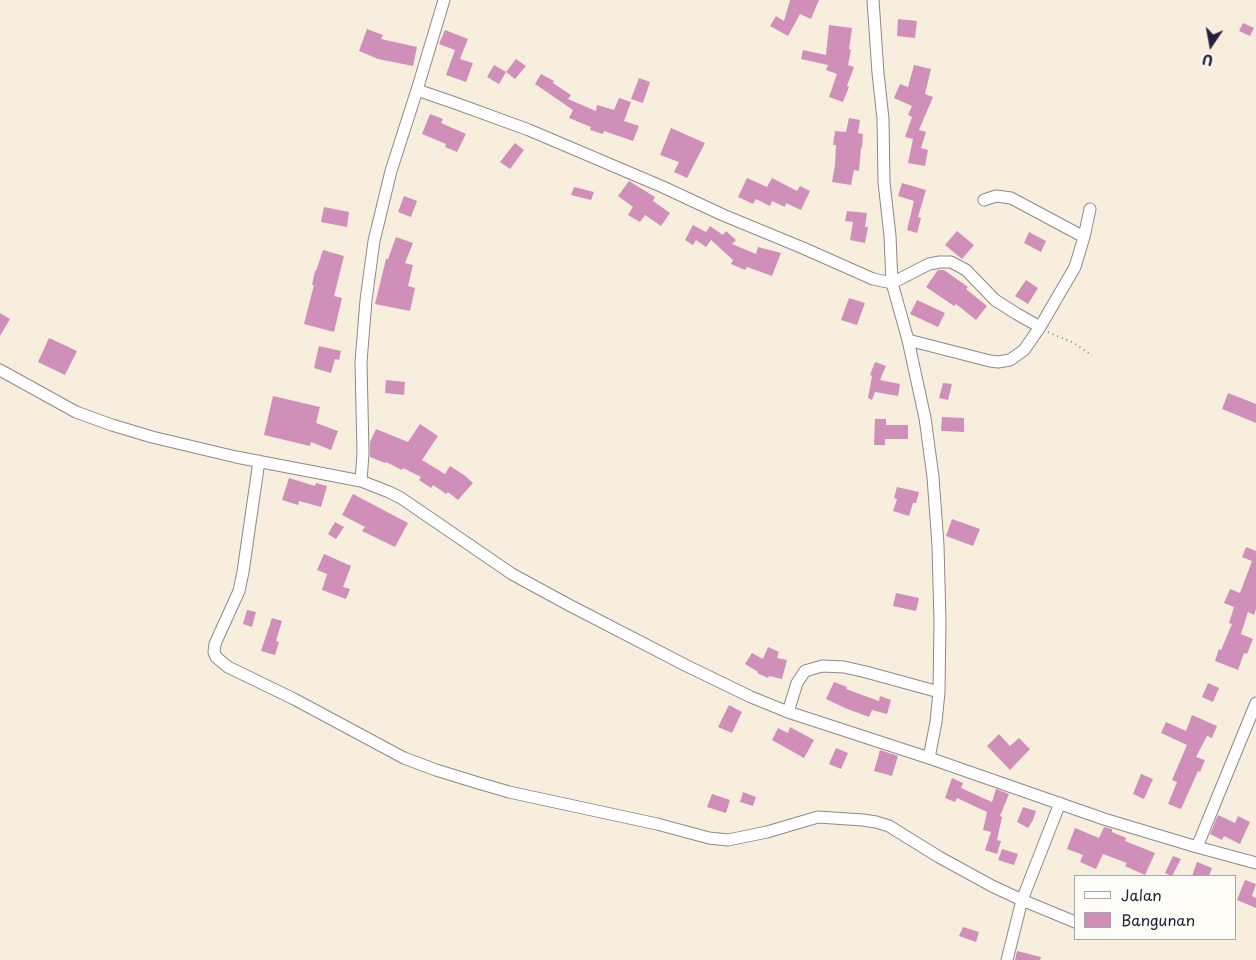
<!DOCTYPE html>
<style>
body{margin:0}
#map{position:relative;width:1256px;height:960px;overflow:hidden;background:#f8eede;font-family:"Playpen Sans",sans-serif}
canvas{display:block}
.legend{position:absolute;left:1074px;top:875px;width:162px;height:65px;box-sizing:border-box;background:#fdfcf7;border:1px solid #a5a5ac;margin:0;padding:6px 9px;list-style:none;font-size:15px;color:#22223b}
.legend li{display:flex;align-items:center;gap:10px;height:25px}
.legend b{width:25px;border:1px solid #a5a5ac}
.north{position:absolute;left:1186px;top:20px;width:50px;height:50px;-webkit-text-stroke:4px #fdfcf7;paint-order:stroke;rotate:192deg;font-size:14px;font-weight:700;line-height:20px;text-align:center;color:#22223b}
.north::after{content:'';display:block;margin:auto;width:18px;height:22px;background:#22223b;clip-path:polygon(50% 0,100% 100%,50% 72%,0 100%)}
</style>
<div id="map">
<canvas width="1256" height="960"></canvas>
<ul class="legend">
<li><b style="height:6px;background:#fff"></b>Jalan</li>
<li><b style="height:14px;background:#cf8fb9"></b>Bangunan</li>
</ul>
<div class="north">U</div>
</div>
<script>
const context = document.querySelector('canvas').getContext('2d');
context.lineJoin = 'round';
function paint(path, color) {
  context.fillStyle = color;
  context.fill(path, 'evenodd');
}
function poly(rows) {
  const path = new Path2D();
  for (const r of rows) {
    path.moveTo(r[0], r[1]);
    for (let i = 2; i < r.length; i += 2) path.lineTo(r[i], r[i + 1]);
  }
  return path;
}
function stroke(path, color, width, dash) {
  context.strokeStyle = color;
  context.lineWidth = width;
  context.lineCap = dash ? 'butt' : 'round';
  context.setLineDash(dash || []);
  context.stroke(path);
}
paint(poly([
 [790,0,819,0,811,19,800,14,788,36,770,26,776,16,784,21],
 [898,19,917,21,915,38,897,36],
 [1243,23,1254,28,1250,36,1239,31],
 [829,25,852,28,849,49,851,50,848,65,854,67,847,86,849,87,843,102,829,97,837,74,826,70,828,65,801,59,803,50,826,55],
 [367,29,383,35,381,39,417,47,413,66,378,59,359,51],
 [445,30,468,39,460,59,473,63,466,82,446,75,455,50,439,44],
 [516,59,526,66,515,79,506,72],
 [494,65,506,72,499,84,487,77],
 [914,65,931,69,925,94,933,97,919,130,926,132,921,148,928,150,925,166,908,163,913,139,905,137,912,117,908,115,912,106,894,98,900,84,908,87],
 [541,74,554,81,553,83,571,95,568,99,596,111,597,105,614,110,619,98,631,102,624,121,639,126,633,141,604,131,603,134,590,130,591,127,569,118,573,110,535,84],
 [639,78,650,82,643,103,631,99],
 [430,114,443,119,441,123,466,134,457,152,445,147,446,144,422,134],
 [849,118,860,120,858,133,863,134,862,148,861,147,859,171,854,170,851,185,832,182,835,165,836,145,833,145,835,131,846,132],
 [671,128,705,143,687,178,674,172,679,162,660,155],
 [515,143,524,150,510,169,500,162],
 [747,178,767,187,772,178,797,191,800,186,810,191,801,210,786,203,785,207,772,201,770,206,756,199,753,204,738,197],
 [629,181,655,197,653,201,670,213,661,226,645,215,640,222,628,215,633,207,618,196],
 [902,183,926,190,918,217,921,218,917,233,907,230,914,201,898,196],
 [574,187,594,192,591,200,571,195],
 [404,196,417,201,411,217,398,212],
 [324,207,349,212,347,227,321,222],
 [847,211,867,213,865,227,868,227,865,243,850,240,853,222,845,221],
 [693,225,706,232,710,226,723,235,726,231,736,240,732,244,756,254,758,247,781,253,772,276,747,267,745,270,731,264,733,260,711,240,706,247,696,240,693,245,685,240],
 [957,231,974,245,962,259,945,245],
 [1029,232,1046,241,1041,252,1024,243],
 [396,237,413,243,405,263,413,265,408,286,415,288,410,311,375,304,386,259,388,259],
 [323,250,344,256,334,296,342,298,334,332,304,324,314,285,312,285,315,271,316,271],
 [938,270,944,270,968,287,966,289,987,306,976,320,956,304,954,306,926,287],
 [1026,280,1038,288,1028,304,1015,296],
 [849,298,865,303,857,325,841,320],
 [917,300,945,313,938,327,910,314],
 [0,313,10,319,0,336],
 [49,338,77,351,65,375,38,362],
 [319,346,341,351,339,360,335,359,331,373,314,368],
 [875,362,886,366,880,380,900,384,898,396,875,392,872,400,868,398,872,376,870,375],
 [386,380,405,382,404,395,385,393],
 [943,383,952,384,948,400,939,398],
 [1228,393,1256,404,1256,423,1222,409],
 [273,396,320,407,316,423,338,431,331,450,311,442,310,446,264,435],
 [942,417,964,418,964,432,941,431],
 [875,419,886,419,886,425,908,425,908,439,885,439,885,445,874,445],
 [420,424,438,436,422,460,445,474,450,466,464,475,473,483,458,500,448,492,446,494,433,485,431,488,419,480,421,477,403,468,402,470,386,462,385,463,370,457,370,442,376,429,408,442],
 [289,478,315,486,316,483,327,486,321,507,299,501,298,505,282,500],
 [897,487,919,492,916,503,913,503,909,516,893,511,897,499,894,498],
 [353,494,408,523,395,547,362,531,365,527,342,515],
 [952,519,980,529,973,546,946,536],
 [335,522,344,527,336,539,328,534],
 [1246,547,1256,551,1256,609,1254,615,1248,612,1241,634,1253,639,1247,654,1244,653,1238,670,1215,661,1219,649,1221,650,1232,624,1229,623,1234,607,1224,603,1230,589,1240,593,1252,561,1242,557],
 [324,554,351,566,343,587,350,589,346,599,322,590,327,574,317,570],
 [896,593,919,598,916,611,893,606],
 [247,610,256,612,252,627,243,624],
 [272,618,282,621,276,641,279,642,275,655,261,651],
 [768,647,779,652,777,658,787,660,782,679,769,676,768,678,757,673,758,672,745,664,752,653,763,659],
 [834,682,847,687,846,689,865,696,879,701,880,696,891,700,887,714,872,710,869,717,845,708,826,699],
 [1208,683,1219,688,1213,702,1202,697],
 [729,705,742,712,732,733,718,727],
 [1192,715,1217,726,1212,738,1207,736,1196,757,1205,760,1200,772,1198,771,1181,809,1168,804,1177,782,1172,780,1187,745,1161,733,1166,722,1186,731],
 [790,727,814,740,804,758,772,740,778,728,788,733],
 [999,734,1010,746,1019,738,1030,749,1010,770,987,746],
 [836,748,848,753,841,769,829,764],
 [880,750,898,756,892,776,874,771],
 [1141,774,1153,779,1144,799,1133,794],
 [952,778,963,783,961,788,992,802,996,789,1009,794,1000,816,1002,817,997,840,1001,841,997,854,985,850,991,832,983,830,987,812,957,798,955,802,945,798],
 [743,792,756,797,753,806,740,802],
 [712,794,730,800,726,813,707,807],
 [1023,807,1036,811,1033,820,1028,828,1017,822],
 [1218,815,1235,823,1238,816,1250,822,1240,844,1224,836,1222,840,1210,834],
 [1104,827,1112,829,1112,832,1126,838,1125,841,1155,853,1145,875,1125,866,1127,863,1103,854,1096,869,1080,862,1083,855,1067,849,1075,828,1099,838],
 [1002,849,1018,854,1014,865,998,860],
 [1173,856,1181,859,1172,876,1165,873],
 [1197,862,1212,868,1209,876,1192,876],
 [1245,880,1256,884,1252,896,1256,898,1256,908,1237,900],
 [963,927,979,932,976,942,959,936],
 [1017,951,1041,957,1040,960,1015,960]
]), '#cf8fb9');
const minor = poly([
 [444,0,417,90,455,103,529,130,663,187,723,215,803,248,873,279,892,283,929,264,940,262,951,262,966,270,995,300,1017,314,1040,327],
 [873,0,878,73,883,119,884,182,890,236,892,283,908,340,925,418,933,477,938,545,940,622,939,692,936,722,929,758],
 [984,200,996,196,1011,198,1084,237],
 [908,340,990,361,998,362,1010,360,1024,350,1040,327,1075,267,1084,237,1090,209],
 [0,370,76,412,112,425,152,437,236,457,361,481,389,492,401,498,512,574,569,605,687,666,751,697,788,712,929,758,1104,819,1197,847,1256,863],
 [259,461,243,572,239,591,219,635,215,644,214,652,216,657,228,667,294,699,404,758,436,770,475,782,509,792,657,824,709,838,728,840,767,832,818,817,863,820,876,822,889,826,939,857,992,886,1022,900,1075,922],
 [361,481,363,453,361,362,366,300,374,241,391,171,417,90],
 [788,712,797,683,805,671,822,666,844,667,866,672,939,692],
 [1197,847,1256,703],
 [1007,960,1022,900,1060,803]
]);
stroke(minor, '#8d888c', 13);
stroke(poly([
 [1048,332,1074,343,1091,355]
]), '#8d888c', 2, [1, 4]);
stroke(minor, '#fff', 11);
</script>
